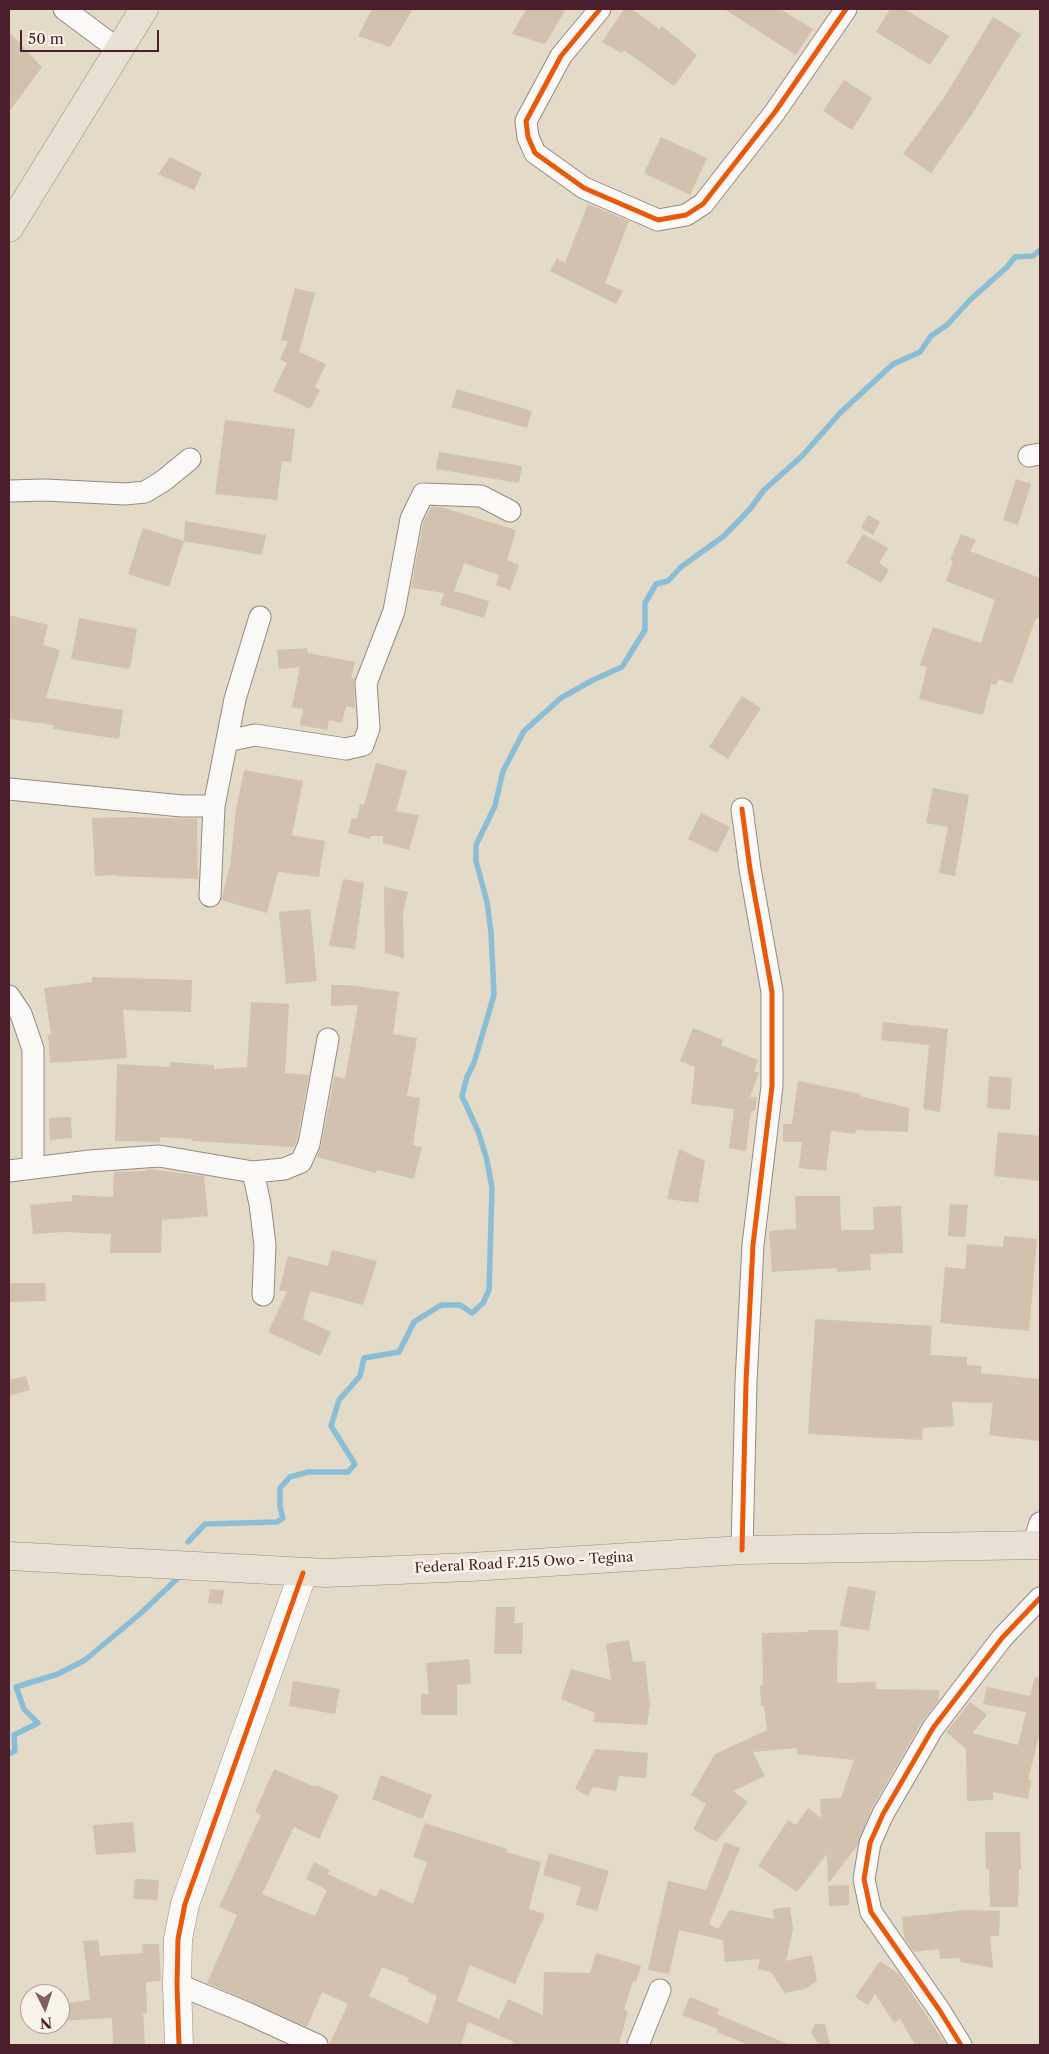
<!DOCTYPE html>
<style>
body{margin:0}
#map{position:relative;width:1049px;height:2054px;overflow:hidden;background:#e3dac7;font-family:"Libre Caslon Text",serif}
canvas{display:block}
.frame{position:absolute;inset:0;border:10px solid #4a1f2b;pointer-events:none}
.north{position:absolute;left:20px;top:1984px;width:50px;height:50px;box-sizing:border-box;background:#f7f3e8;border:1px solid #b29e9c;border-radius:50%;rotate:176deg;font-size:14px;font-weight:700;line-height:20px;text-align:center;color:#4a1f2b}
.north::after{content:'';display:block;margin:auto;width:18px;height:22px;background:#806062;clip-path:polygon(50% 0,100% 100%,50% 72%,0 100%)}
.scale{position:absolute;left:20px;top:30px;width:139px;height:22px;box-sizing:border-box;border:2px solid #4a1f2b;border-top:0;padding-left:6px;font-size:15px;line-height:18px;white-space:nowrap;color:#4a1f2b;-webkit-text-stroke:4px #f7f3e8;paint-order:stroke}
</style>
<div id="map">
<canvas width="1049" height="2054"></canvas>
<div class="frame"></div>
<div class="north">N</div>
<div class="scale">50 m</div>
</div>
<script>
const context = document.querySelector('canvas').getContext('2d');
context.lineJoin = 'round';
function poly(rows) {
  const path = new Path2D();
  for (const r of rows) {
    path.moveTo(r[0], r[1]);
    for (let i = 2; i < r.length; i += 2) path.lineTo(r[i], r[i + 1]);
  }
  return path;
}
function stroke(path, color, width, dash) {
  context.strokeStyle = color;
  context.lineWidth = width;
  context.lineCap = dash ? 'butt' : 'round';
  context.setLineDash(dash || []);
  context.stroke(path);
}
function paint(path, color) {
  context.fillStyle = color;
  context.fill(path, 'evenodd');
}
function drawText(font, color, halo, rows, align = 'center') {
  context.font = font + ' "Libre Caslon Text",serif';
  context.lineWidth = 5;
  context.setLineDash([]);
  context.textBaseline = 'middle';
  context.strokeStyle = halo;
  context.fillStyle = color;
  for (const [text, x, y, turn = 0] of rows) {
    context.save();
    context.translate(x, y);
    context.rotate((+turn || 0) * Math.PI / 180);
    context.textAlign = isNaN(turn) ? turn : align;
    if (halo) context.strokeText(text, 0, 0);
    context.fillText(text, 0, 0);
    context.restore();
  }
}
stroke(poly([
 [188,1542,205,1524,277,1522,283,1518,280,1507,280,1488,290,1477,308,1472,348,1472,355,1464,331,1426,339,1400,360,1376,364,1358,399,1352,414,1322,441,1305,460,1305,472,1313,483,1303,489,1290,492,1188,487,1160,478,1131,462,1096,467,1077,474,1063,494,995,491,932,487,902,476,861,476,845,495,806,503,771,524,731,561,698,591,681,622,667,645,630,645,603,656,584,668,581,681,567,724,536,750,509,764,490,802,456,840,413,893,364,920,352,931,336,947,325,970,300,1007,267,1015,257,1033,256,1040,250],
 [9,1754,15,1751,14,1735,38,1723,24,1709,16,1687,58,1674,85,1660,141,1613,179,1577]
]), '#8abdd6', 5.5);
paint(poly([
 [372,9,413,9,390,47,358,36],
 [526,9,566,9,545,44,512,34],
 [624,9,632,9,659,29,662,26,697,55,674,86,624,50,622,53,602,42],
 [724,9,780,9,813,29,796,55],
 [890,9,904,9,949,36,930,65,876,32],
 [993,17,1021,34,972,114,931,173,903,154,945,96],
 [9,32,42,67,9,112],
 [844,80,872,98,852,130,823,111],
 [661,137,707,158,690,195,644,173],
 [170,157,202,173,194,190,158,174],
 [588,204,629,221,605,283,623,291,616,304,550,271,557,258,565,263],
 [295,288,315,293,299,352,326,364,315,387,320,390,310,409,273,391,287,363,280,359,288,342,281,340],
 [457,389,532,411,527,428,451,407],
 [225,420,295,429,291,462,282,461,277,500,215,494],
 [439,452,522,466,519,483,436,469],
 [1016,479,1031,484,1018,525,1003,520],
 [431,507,441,507,516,530,507,560,519,565,510,590,496,585,499,575,464,563,454,591,489,601,484,618,440,605,444,593,411,588,423,523],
 [868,515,880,522,873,535,861,528],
 [185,521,266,535,262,555,184,541],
 [143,528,184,541,169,587,128,574],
 [863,534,888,548,879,563,889,570,881,583,846,563],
 [961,534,976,540,970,551,1040,578,1040,619,1036,618,1012,684,998,679,996,685,991,684,983,715,919,699,927,667,920,665,933,627,981,643,995,600,946,581,953,561,950,560],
 [9,615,48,625,43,645,60,650,46,698,123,710,119,739,53,729,54,725,9,719],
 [79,618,137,629,130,669,71,659],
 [307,648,308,653,355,662,351,678,354,679,355,708,346,706,342,723,329,720,327,730,300,725,303,709,292,707,300,667,279,669,277,650],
 [742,696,761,708,728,759,709,747],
 [376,763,407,771,396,811,419,815,409,850,383,843,383,836,370,836,370,839,348,833,352,818,357,819,360,804,364,805],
 [244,770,303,781,292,835,325,841,319,877,278,872,267,913,221,900,230,866,236,810],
 [933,788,969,795,955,876,939,873,948,827,926,823],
 [701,813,730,827,717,853,688,839],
 [131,817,197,819,198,879,115,876,115,875,95,876,92,818],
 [343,879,364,883,355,949,329,946],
 [384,887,408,892,403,912,404,958,385,953],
 [310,909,317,981,286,984,279,912],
 [92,977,192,980,191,1012,123,1010,127,1058,50,1063,48,1035,51,1034,44,988,92,982],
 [331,985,348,985,399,992,393,1034,417,1038,407,1096,420,1098,413,1145,422,1147,414,1179,377,1170,376,1173,317,1157,321,1146,334,1078,334,1076,345,1079,358,1005,331,1006],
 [251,1002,289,1004,285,1073,309,1075,297,1140,294,1147,192,1141,192,1139,160,1137,160,1142,115,1141,117,1064,170,1067,170,1062,214,1065,214,1069,247,1067],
 [883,1022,948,1029,940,1112,923,1109,929,1045,881,1040],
 [693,1028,723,1040,721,1045,758,1060,754,1071,759,1073,750,1097,757,1097,755,1111,751,1111,746,1151,729,1148,734,1109,691,1104,695,1067,680,1061],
 [989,1076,1012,1078,1010,1110,987,1108],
 [798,1081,861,1094,860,1096,909,1108,908,1132,856,1130,855,1134,831,1131,826,1171,799,1168,802,1142,783,1142,783,1124,792,1124],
 [71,1117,72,1138,50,1140,49,1118],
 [998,1132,1040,1136,1040,1181,994,1176],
 [679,1149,705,1161,698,1203,667,1199],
 [149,1169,204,1176,208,1216,162,1220,161,1253,110,1253,111,1234,64,1232,33,1234,30,1205,72,1201,72,1195,113,1197,114,1172,144,1171],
 [795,1196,840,1196,841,1230,874,1230,873,1207,901,1206,903,1253,870,1254,871,1270,837,1272,837,1268,772,1272,769,1231,796,1229],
 [950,1204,968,1205,965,1237,948,1236],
 [1004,1236,1037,1239,1029,1331,940,1323,945,1267,965,1269,967,1244,1003,1247],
 [332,1250,377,1261,363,1305,310,1291,303,1319,331,1332,320,1356,268,1332,287,1292,279,1290,288,1256,328,1266],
 [9,1283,45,1283,46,1301,9,1302],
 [815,1319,932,1326,930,1355,967,1357,967,1365,981,1366,981,1373,1040,1379,1039,1441,989,1435,993,1403,952,1402,954,1426,923,1428,922,1440,808,1434],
 [26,1376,30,1390,9,1396,9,1380],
 [848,1586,876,1591,869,1631,840,1626],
 [210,1589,224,1590,222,1604,208,1603],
 [496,1607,515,1607,514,1623,523,1623,522,1654,494,1654],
 [808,1630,838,1630,837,1683,876,1682,876,1689,939,1690,939,1700,922,1722,872,1808,857,1846,828,1884,827,1854,797,1892,758,1866,788,1820,796,1825,808,1808,821,1818,820,1799,841,1798,854,1760,797,1754,797,1748,753,1752,765,1776,733,1791,748,1802,716,1842,693,1829,706,1804,691,1795,715,1754,767,1730,764,1706,761,1706,760,1686,763,1685,762,1633,808,1632],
 [629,1640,633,1662,645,1661,650,1705,647,1725,593,1722,595,1713,561,1699,571,1669,611,1680,606,1644],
 [469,1659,471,1684,457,1685,457,1715,421,1715,421,1694,429,1694,426,1663],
 [1035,1677,1040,1678,1040,1732,1028,1780,1031,1781,1028,1799,993,1792,993,1800,967,1801,966,1749,946,1732,970,1702,987,1715,972,1733,1018,1745,1026,1712,983,1704,987,1687,1030,1696],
 [293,1681,340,1689,335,1714,289,1706],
 [595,1749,648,1753,646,1778,619,1776,616,1791,593,1787,588,1796,575,1789],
 [274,1769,315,1787,316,1785,339,1795,319,1839,294,1827,262,1894,315,1916,327,1890,306,1879,314,1862,330,1870,328,1874,376,1897,380,1888,413,1904,427,1862,413,1857,425,1823,507,1849,506,1852,541,1862,529,1909,545,1914,515,1984,470,1965,457,2001,499,2019,508,1999,543,2015,544,1972,590,1973,596,1953,641,1966,636,1982,633,1981,624,2010,628,2011,619,2045,513,2045,514,2042,468,2022,461,2045,329,2045,348,2004,322,1992,307,2027,207,1983,237,1915,219,1907,261,1815,255,1812],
 [382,1967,409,1978,407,1981,437,1996,428,2024,369,1996],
 [381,1775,432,1795,422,1819,372,1799],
 [133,1822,136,1852,96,1855,93,1825],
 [985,1832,1020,1832,1021,1869,1019,1869,1018,1907,990,1907,989,1869,986,1869],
 [725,1842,740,1848,709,1924,718,1929,730,1910,774,1919,773,1909,790,1907,793,1929,786,1961,812,1955,817,1981,805,1989,785,1993,771,1972,758,1969,760,1959,725,1962,723,1940,679,1930,669,1974,648,1970,668,1881,706,1890],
 [549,1853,609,1871,597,1911,576,1905,581,1887,543,1875],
 [135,1879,159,1880,157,1900,133,1899],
 [849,1885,849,1905,829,1906,828,1886],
 [966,1910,1000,1911,999,1936,990,1936,993,1968,961,1962,960,1958,940,1959,939,1949,914,1952,904,1937,902,1917],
 [98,1940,100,1956,143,1953,142,1944,159,1944,161,1981,146,1982,147,2013,143,2013,145,2045,113,2045,112,2018,60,2021,60,2004,90,2000,83,1941],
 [880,1961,899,1974,946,2045,915,2045,900,2019,894,2023,875,1994,868,2005,855,1997],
 [690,1997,719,2009,717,2014,790,2045,749,2045,717,2032,718,2029,682,2015],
 [815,2024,825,2024,830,2045,819,2045,811,2033]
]), '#d2c1af');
const minor = poly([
 [64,9,119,50],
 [600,9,561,56,526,121,528,137,535,153,584,188,658,220,686,215,703,204,775,112,846,9],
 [1029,456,1040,454],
 [9,491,45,490,125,494,145,492,163,481,190,459],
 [227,741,255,735,346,749,363,745,369,728,366,683,394,611,411,519,423,494,481,496,510,511],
 [9,789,182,806,214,806],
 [742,809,750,869,772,992,772,1086,753,1245,746,1382,742,1550],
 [210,896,214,806,235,699,260,617],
 [9,996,21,1014,33,1049,33,1167],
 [9,1171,90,1161,159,1156,253,1172,284,1169,301,1162,309,1144,328,1039],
 [253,1172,260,1204,265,1245,263,1295],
 [1033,1545,1040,1523],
 [177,1984,247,2013,317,2045],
 [638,2045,660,1990],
 [961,2045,940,2011,871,1912,864,1879,870,1843,883,1814,933,1728,1002,1638,1040,1598]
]);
const tertiary = poly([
 [179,2045,177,1984,178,1939,185,1904,303,1573]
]);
const primary = poly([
 [9,228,144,9],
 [9,1556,326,1573,470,1567,742,1550,1040,1545]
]);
stroke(minor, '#958a82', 23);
stroke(tertiary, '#958a82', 29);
stroke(primary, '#958a82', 29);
stroke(minor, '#fbf9f7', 21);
stroke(tertiary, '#fbf9f7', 28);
stroke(primary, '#e7e0d3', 28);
stroke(poly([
 [600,9,561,56,526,121,528,137,535,153,584,188,658,220,686,215,703,204,775,112,846,9],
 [742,809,750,869,772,992,772,1086,753,1245,746,1382,742,1550],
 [179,2045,177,1984,178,1939,185,1904,303,1573],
 [961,2045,940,2011,871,1912,864,1879,870,1843,883,1814,933,1728,1002,1638,1040,1598]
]), '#e8590c', 5);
drawText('14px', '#4a1f2b', '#f7f3e8', [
 ["Federal Road F.215 Owo - Tegina",524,1563,-3]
]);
</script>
